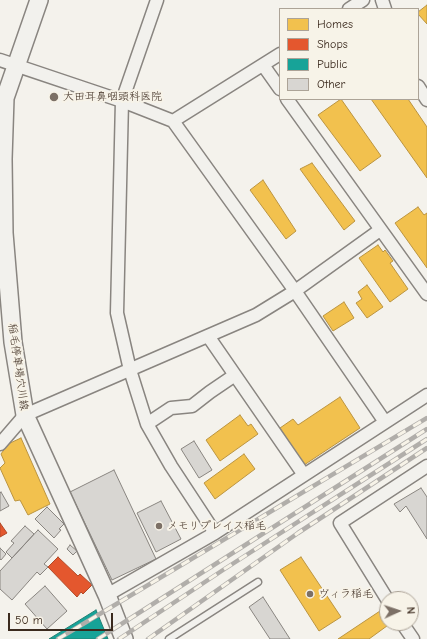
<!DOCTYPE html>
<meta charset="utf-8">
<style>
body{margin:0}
#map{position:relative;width:427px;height:639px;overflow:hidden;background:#f4f2ec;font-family:"Comic Neue",sans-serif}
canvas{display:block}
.legend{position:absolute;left:279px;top:8px;width:140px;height:92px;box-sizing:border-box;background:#f7f3e8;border:1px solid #aca397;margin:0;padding:5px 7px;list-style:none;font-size:12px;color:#3b2a1e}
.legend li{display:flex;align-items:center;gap:8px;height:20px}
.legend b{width:20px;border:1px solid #aca397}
.north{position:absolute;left:379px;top:591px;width:40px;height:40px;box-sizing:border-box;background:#f7f3e8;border:1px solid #aca397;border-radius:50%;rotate:87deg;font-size:11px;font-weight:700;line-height:16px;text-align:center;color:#3b2a1e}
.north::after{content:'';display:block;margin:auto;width:14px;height:18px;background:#7c7066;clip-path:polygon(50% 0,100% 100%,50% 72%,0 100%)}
.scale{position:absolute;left:8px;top:613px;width:105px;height:18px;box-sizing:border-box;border:2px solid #3b2a1e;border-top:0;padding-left:5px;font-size:12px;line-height:14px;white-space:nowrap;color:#3b2a1e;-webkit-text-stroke:3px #f7f3e8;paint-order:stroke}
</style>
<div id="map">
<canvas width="427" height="639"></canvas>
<ul class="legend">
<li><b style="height:11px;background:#f2c14e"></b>Homes</li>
<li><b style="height:11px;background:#e4572e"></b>Shops</li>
<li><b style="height:11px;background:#17a398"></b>Public</li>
<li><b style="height:11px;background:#d8d6d2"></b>Other</li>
</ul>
<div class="north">N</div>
<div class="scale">50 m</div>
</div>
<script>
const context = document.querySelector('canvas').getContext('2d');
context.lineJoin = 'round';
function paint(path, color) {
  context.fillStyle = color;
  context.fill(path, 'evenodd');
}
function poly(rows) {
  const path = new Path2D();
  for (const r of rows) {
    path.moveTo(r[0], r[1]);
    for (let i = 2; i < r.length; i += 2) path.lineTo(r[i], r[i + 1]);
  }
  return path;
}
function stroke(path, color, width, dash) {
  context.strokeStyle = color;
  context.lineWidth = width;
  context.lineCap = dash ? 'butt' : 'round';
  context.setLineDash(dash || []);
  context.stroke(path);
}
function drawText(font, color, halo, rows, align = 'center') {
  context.font = font + ' "Comic Neue","Klee One",sans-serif';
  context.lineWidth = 4;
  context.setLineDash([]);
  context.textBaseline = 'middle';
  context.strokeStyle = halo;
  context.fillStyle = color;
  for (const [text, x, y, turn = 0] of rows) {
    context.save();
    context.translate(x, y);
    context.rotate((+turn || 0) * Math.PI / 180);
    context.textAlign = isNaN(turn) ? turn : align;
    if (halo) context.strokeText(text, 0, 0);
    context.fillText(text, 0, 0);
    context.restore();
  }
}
const homes = poly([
 [427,5,427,24,418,14,418,12,427,5],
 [341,99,381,156,360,171,318,115,341,99],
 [371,99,408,99,427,127,427,178,371,99],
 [312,163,355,221,344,230,300,169,312,163],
 [263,180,296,231,286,239,250,190,263,180],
 [418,207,424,215,427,213,427,268,395,223,418,207],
 [378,245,383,252,385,250,393,261,390,263,408,289,390,302,359,258,378,245],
 [367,285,383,307,367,318,356,303,362,299,358,292,367,285],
 [344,302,354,318,333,331,323,316,344,302],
 [340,397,360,428,304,465,280,428,293,419,298,425,340,397],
 [240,415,248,426,251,424,258,434,220,461,206,440,240,415],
 [21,438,50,504,28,515,20,500,15,501,0,468,5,463,1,454,8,444,21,438],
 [244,454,255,469,215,499,204,483,244,454],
 [301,557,341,617,319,631,280,570,301,557],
 [383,609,387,617,387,623,391,623,369,639,338,639,383,609]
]);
paint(homes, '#f2c14e');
stroke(homes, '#bb9440', 1);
const shops = poly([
 [0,523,7,533,0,537,0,523],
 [58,557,78,576,80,574,92,585,83,594,81,592,77,597,48,567,58,557]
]);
paint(shops, '#e4572e');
stroke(shops, '#b14a29', 1);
const public = poly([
 [96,610,108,639,49,639,96,610]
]);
paint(public, '#17a398');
stroke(public, '#227f73', 1);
const building = poly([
 [194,441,212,470,199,478,181,449,194,441],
 [114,470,156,559,112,580,70,492,114,470],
 [421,488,427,497,427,539,406,506,400,512,394,504,421,488],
 [1,492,9,506,0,511,0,493,1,492],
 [161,501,181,539,156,552,137,513,161,501],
 [47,507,64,524,59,529,61,530,54,538,35,519,47,507],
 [25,526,34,534,12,558,6,552,14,543,11,541,25,526],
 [38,530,58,549,44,564,48,567,40,575,37,572,12,600,0,589,0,571,38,530],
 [70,545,77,551,73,555,67,549,70,545],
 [0,548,6,554,1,560,0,559,0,548],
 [45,586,67,611,47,629,25,604,45,586],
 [263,597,290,639,270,639,249,607,263,597]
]);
paint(building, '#d8d6d2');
stroke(building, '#898580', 1);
const service = poly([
 [169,639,258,582]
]);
const minor = poly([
 [157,0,122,101,117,313,130,370,147,424,171,466,215,533],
 [382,0,385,9],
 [349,9,363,0],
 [0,60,122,101,173,121,295,291,385,422],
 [263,65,280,89],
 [418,86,427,100],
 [287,99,427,294],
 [173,121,280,54],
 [208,336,304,475],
 [147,424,171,408,192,406,210,392,235,375],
 [0,444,25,415,256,315,295,291,380,230],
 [107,595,215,533,427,395],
 [387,599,340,523,427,466],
 [402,623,413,639]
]);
const secondary = poly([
 [39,0,5,98,3,159,4,233,13,342,25,415,107,595,124,639]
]);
stroke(service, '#898580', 9);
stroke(minor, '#898580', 15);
stroke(secondary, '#898580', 20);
stroke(service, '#f2f1ed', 6);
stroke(minor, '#f2f1ed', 12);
stroke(secondary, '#f2f1ed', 17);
const rail = poly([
 [58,639,427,418],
 [98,639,427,429],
 [119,639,223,570,427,439],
 [148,639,298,533,427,448]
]);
stroke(rail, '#b1aeaa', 4.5);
stroke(rail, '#f7f3e8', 3, [9]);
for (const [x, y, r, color] of [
 [54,97,5,"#7c7066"],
 [159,526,4,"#7c7066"],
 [310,594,4,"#7c7066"]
]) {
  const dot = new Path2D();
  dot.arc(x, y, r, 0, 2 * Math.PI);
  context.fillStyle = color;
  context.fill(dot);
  stroke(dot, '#f7f3e8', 1.5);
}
drawText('11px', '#3b2a1e', '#f7f3e8', [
 ["大田耳鼻咽頭科医院",63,97],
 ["メモリプレイス稲毛",167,526],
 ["ヴィラ稲毛",318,594]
], 'left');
drawText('11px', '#3b2a1e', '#f7f3e8', [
 ["稲毛停車場穴川線",18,367,82]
]);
</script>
